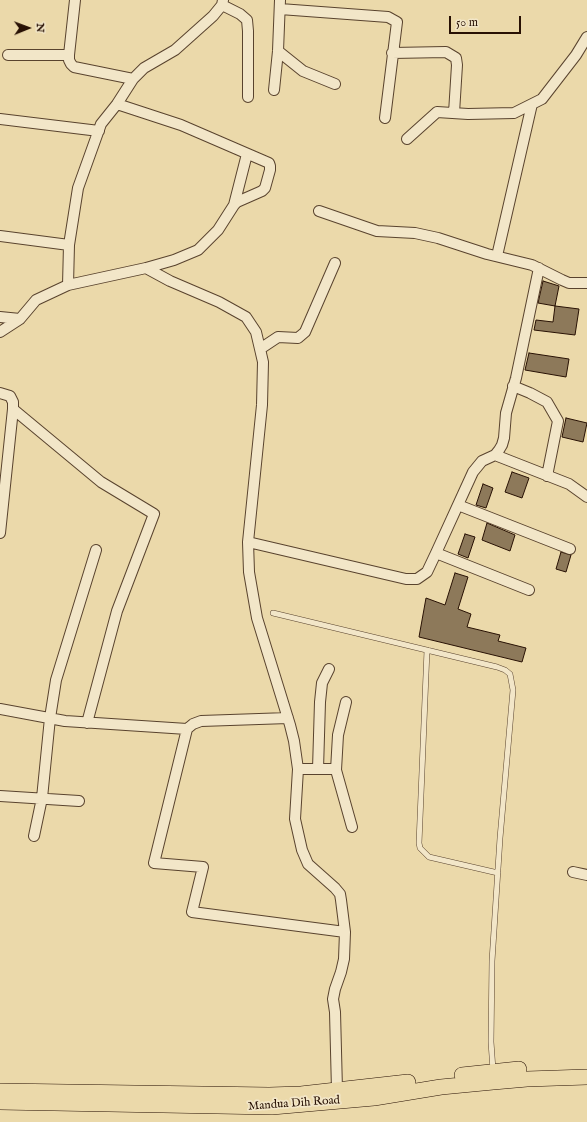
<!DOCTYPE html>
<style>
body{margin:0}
#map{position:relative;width:587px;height:1122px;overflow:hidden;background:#ebd9aa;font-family:"IM FELL English",serif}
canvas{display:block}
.north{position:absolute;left:8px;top:8px;width:40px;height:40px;-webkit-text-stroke:3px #f2e6c8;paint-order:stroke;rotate:89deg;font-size:11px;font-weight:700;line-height:16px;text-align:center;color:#281104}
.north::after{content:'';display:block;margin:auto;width:14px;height:18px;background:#281104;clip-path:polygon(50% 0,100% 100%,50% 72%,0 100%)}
.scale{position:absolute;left:449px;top:16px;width:72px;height:18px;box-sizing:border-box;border:2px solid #281104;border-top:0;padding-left:5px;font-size:12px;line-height:14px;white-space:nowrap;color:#281104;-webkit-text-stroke:3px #f2e6c8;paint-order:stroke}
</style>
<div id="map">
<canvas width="587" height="1122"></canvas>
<div class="north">N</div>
<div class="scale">50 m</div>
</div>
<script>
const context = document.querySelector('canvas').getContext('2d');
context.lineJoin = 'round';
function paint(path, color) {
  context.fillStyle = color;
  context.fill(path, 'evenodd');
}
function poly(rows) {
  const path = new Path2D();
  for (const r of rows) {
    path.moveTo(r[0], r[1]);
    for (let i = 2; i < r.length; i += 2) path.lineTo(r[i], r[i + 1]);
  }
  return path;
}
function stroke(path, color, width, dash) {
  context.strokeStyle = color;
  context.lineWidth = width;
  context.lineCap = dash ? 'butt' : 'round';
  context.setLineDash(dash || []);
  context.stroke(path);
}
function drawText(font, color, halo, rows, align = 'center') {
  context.font = font + ' "IM FELL English",serif';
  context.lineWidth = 3.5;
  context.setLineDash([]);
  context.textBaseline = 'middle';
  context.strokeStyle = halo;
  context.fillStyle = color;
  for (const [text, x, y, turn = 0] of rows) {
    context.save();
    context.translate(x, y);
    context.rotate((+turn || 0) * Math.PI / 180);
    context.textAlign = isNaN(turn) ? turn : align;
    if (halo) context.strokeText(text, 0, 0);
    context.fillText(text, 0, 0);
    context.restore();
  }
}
const building = poly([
 [543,281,559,286,555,306,538,303,543,281],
 [555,306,579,309,575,335,534,330,536,320,553,322,555,306],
 [529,353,569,359,566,377,525,370,529,353],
 [566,418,587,423,583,442,562,437,566,418],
 [512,472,529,478,522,498,505,492,512,472],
 [483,484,493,488,486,508,476,505,483,484],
 [487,523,515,535,510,551,482,540,487,523],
 [465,534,475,537,468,558,458,554,465,534],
 [561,552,571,555,566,572,556,569,561,552],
 [455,573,468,577,458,609,471,614,467,627,500,635,498,641,526,648,522,662,419,637,426,598,445,605,455,573]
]);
paint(building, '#8d795a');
stroke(building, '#281104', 1);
const service = poly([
 [273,613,497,667,505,670,510,674,513,690,500,838,492,961,491,1042,493,1070],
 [427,650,419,843,420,848,429,857,498,873]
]);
const minor = poly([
 [75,0,69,55,69,60,71,64,74,67,133,79],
 [222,5,240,14,247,20,248,31,248,97],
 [280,9,388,17,397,22,385,118],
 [278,51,303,71,335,84],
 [392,53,446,52,456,58,457,65,454,113],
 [8,55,69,55],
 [274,90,278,51,280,0],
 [0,119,99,131],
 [407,139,437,112,468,114,514,113,542,99,576,55,587,37],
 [234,205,247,154],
 [319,211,377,231,415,233,438,238,487,254,532,265,562,280,569,283,587,283],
 [0,236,69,245],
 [497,256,532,104],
 [146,268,170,281,219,302,246,317,256,332,260,349,263,362,262,405,248,542,249,572,257,618,290,725,294,741,298,769,295,819,302,850,308,864,335,888,340,894,341,900,345,932,344,959,341,972,335,989,333,999,335,1012,337,1090],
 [68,285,69,245,78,188,101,124,117,104,133,79,144,68,175,50,213,16,222,5,223,0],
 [0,317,20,319],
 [0,332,20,319,36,300,68,285,146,268,174,260,198,250,218,230,234,205,237,202,262,191,265,188,270,170,270,166,269,163,181,125,117,104],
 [260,349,278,337,298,338,305,332,335,263],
 [513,386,530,393,547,402,558,421,547,476],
 [0,393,10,396,13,402,13,409,0,533],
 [13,409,101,482,154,514,117,611,87,723],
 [495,455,569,484,587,497],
 [458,505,570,549],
 [248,542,406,579,417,579,427,572,436,553,473,472,482,461,495,455,499,450,502,445,504,438,506,413,516,378,539,268],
 [436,553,529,590],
 [0,709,65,721,187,729,154,863,203,867,192,912,345,932],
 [187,729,193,724,201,721,288,718],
 [298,769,333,769,336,770,352,827],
 [318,769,320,702,322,683,329,669],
 [336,770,338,735,346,702],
 [0,796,79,801],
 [34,836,42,798,50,718,56,680,96,550],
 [573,872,587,875]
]);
const primary = poly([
 [462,1075,519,1069],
 [0,1091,269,1095,301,1094,408,1082],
 [0,1102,272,1107,374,1098,441,1087,493,1082,527,1079,587,1077]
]);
stroke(service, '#59432e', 6);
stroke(minor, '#59432e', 12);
stroke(primary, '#281104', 16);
stroke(service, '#f2e6c8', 5);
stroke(minor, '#f2e6c8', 10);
stroke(primary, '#ebd9aa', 15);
drawText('12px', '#281104', '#f2e6c8', [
 ["Mandua Dih Road",294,1104,-4]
]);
</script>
